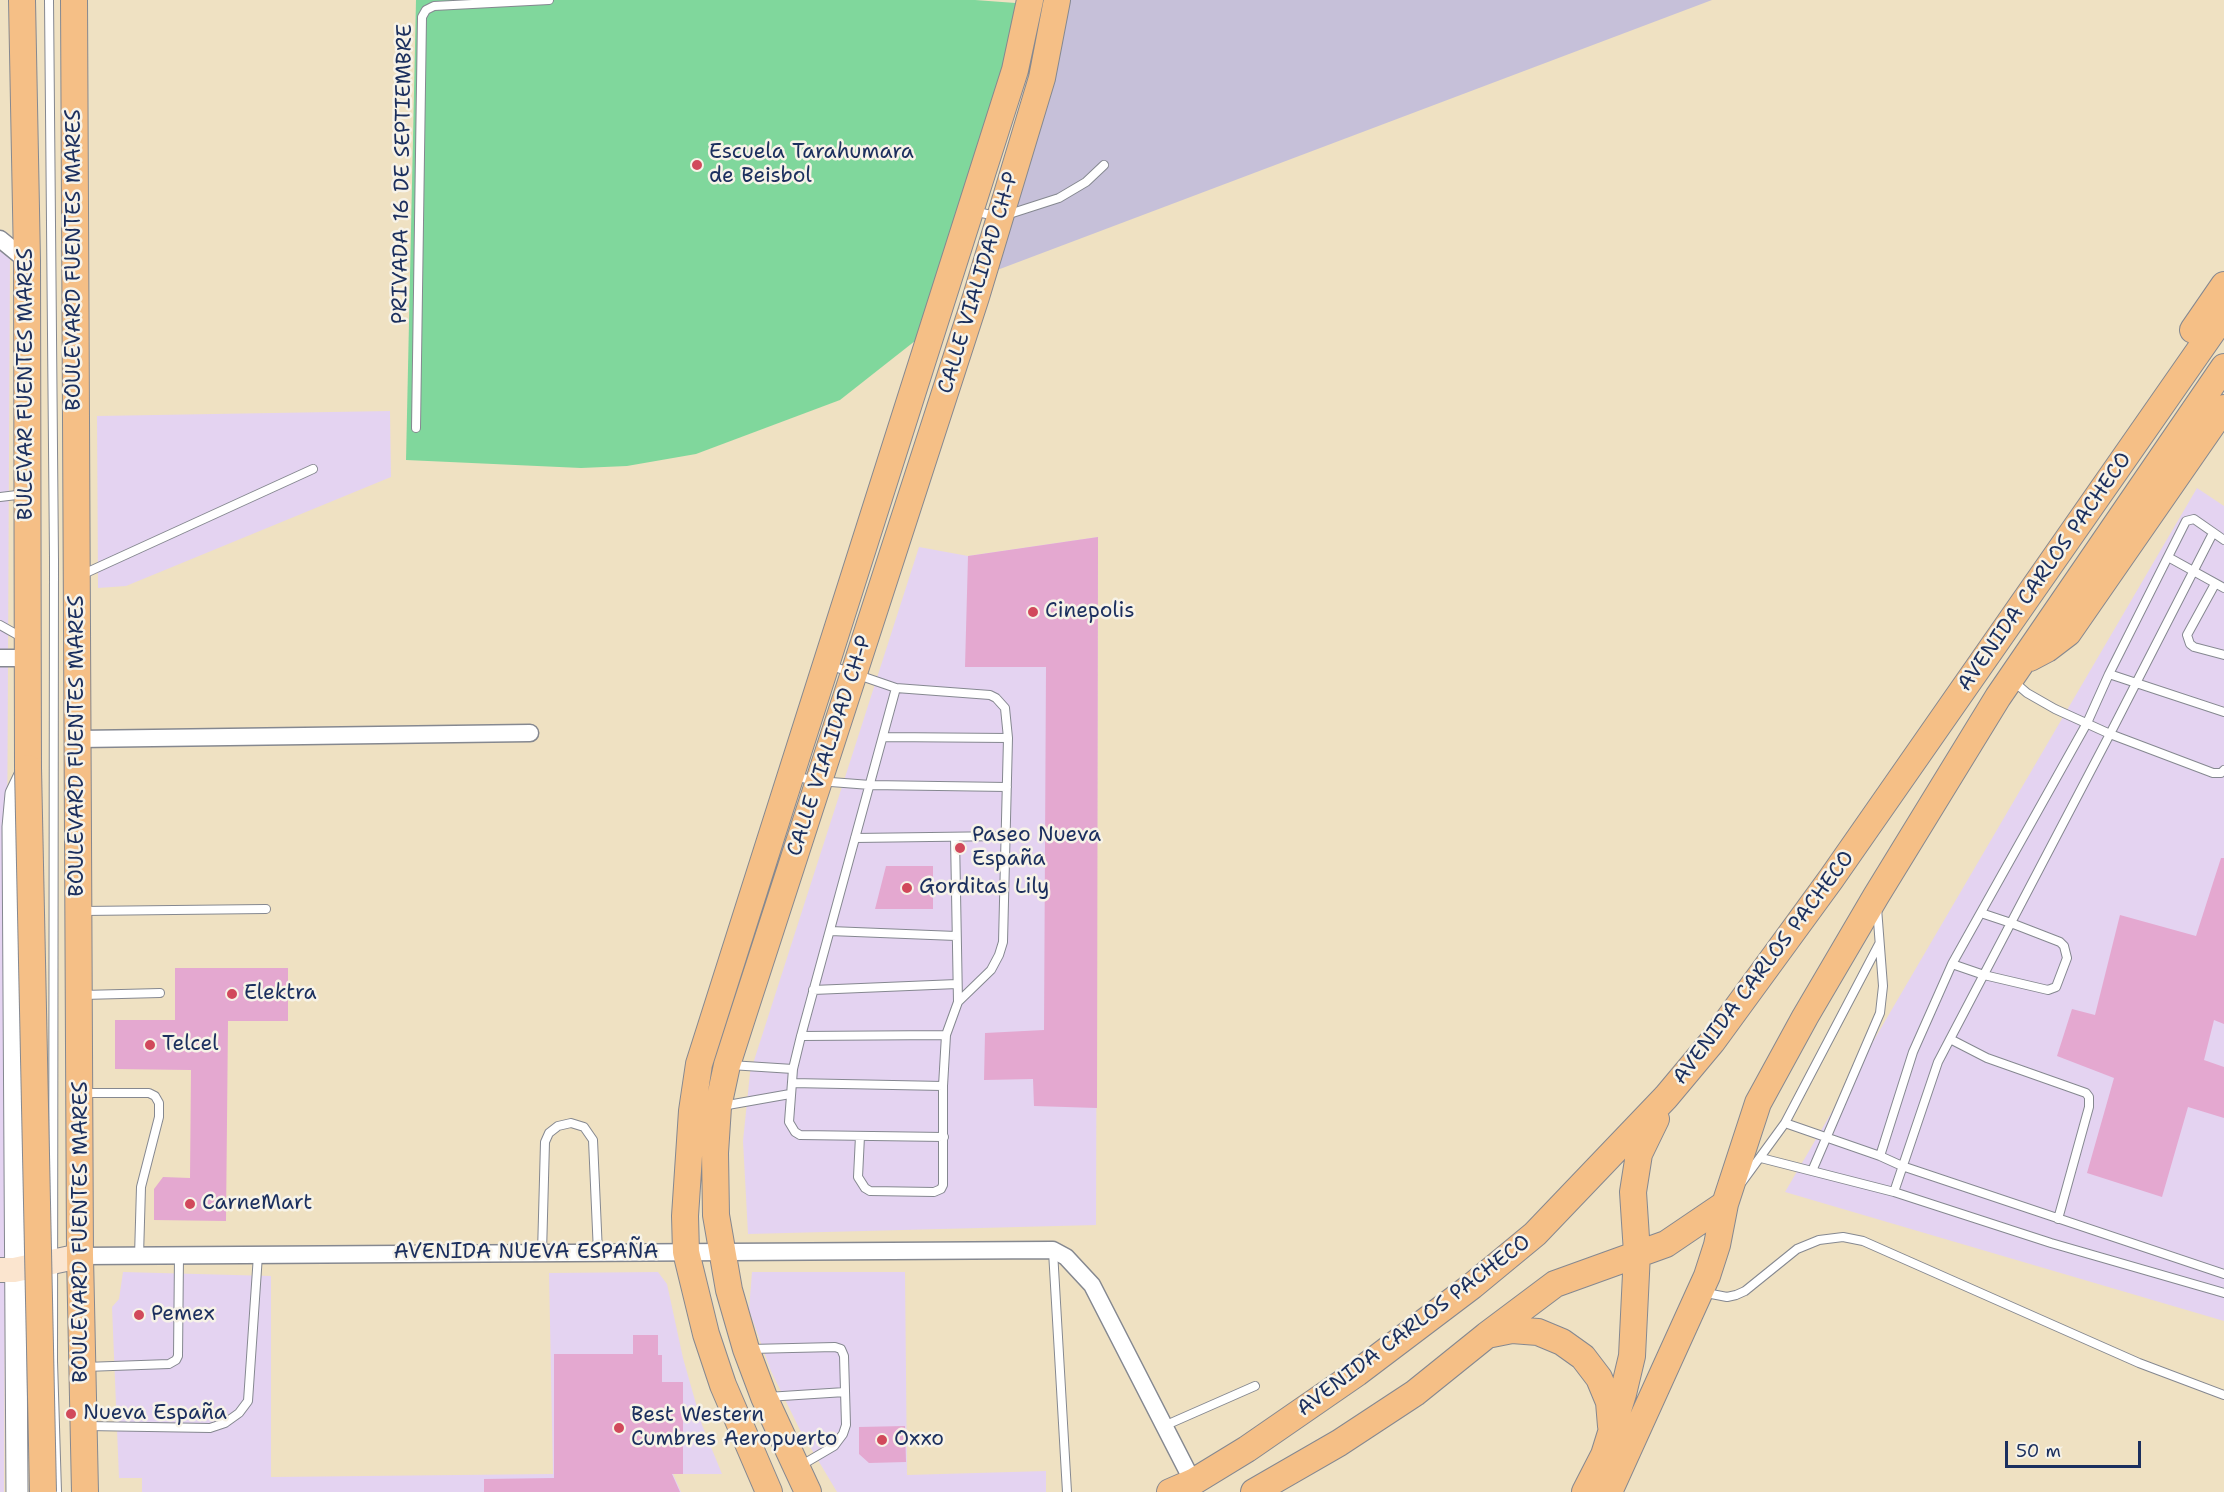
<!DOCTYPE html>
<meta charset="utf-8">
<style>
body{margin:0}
#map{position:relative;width:2224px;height:1492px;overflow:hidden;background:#efe1c2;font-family:"Shantell Sans",sans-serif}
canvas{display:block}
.scale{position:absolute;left:2005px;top:1441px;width:136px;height:27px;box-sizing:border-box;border:3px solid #1b2f5e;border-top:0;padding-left:8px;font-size:18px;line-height:21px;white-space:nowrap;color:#1b2f5e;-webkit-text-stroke:4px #f7f3e8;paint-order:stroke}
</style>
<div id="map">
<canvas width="2224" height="1492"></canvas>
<div class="scale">50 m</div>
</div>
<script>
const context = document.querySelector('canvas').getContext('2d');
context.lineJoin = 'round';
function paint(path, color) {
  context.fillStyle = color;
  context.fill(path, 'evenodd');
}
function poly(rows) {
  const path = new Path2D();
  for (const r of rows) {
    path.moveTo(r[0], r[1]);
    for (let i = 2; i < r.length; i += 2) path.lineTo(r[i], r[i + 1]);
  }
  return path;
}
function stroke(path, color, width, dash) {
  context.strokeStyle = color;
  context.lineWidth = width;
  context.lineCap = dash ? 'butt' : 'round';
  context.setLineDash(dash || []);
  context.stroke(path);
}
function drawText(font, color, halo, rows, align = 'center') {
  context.font = font + ' "Shantell Sans",sans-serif';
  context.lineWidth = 5;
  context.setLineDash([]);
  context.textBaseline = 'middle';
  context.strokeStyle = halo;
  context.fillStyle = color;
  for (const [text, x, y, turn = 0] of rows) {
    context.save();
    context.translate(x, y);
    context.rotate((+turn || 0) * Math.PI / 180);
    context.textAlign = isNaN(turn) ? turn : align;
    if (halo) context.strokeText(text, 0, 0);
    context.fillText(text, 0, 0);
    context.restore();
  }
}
paint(poly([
 [0,248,10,248,4,1492,0,1492],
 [390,411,391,477,126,586,98,588,97,416],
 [2197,488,2224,506,2224,1321,1785,1192],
 [1098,537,1096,1225,748,1234,743,1141,750,1073,919,547,968,556],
 [123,1272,271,1276,271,1477,553,1474,549,1273,658,1272,667,1284,683,1358,702,1425,722,1474,673,1474,681,1492,142,1492,142,1478,119,1478,112,1307,119,1299],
 [752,1272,905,1272,907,1475,1046,1471,1046,1492,837,1492,800,1430,771,1371,749,1310]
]), '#e4d3f1');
paint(poly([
 [1063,0,1712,0,984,275]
]), '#c6c0d9');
paint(poly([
 [416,0,975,0,1029,4,934,326,840,400,696,454,627,466,581,468,406,460]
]), '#80d79c');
paint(poly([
 [1098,537,1097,1108,1034,1106,1033,1079,984,1080,985,1033,1044,1030,1046,667,965,667,968,556],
 [2221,858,2224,858,2224,1024,2214,1020,2204,1060,2224,1067,2224,1118,2188,1107,2162,1197,2087,1173,2114,1078,2057,1056,2072,1009,2095,1015,2120,915,2196,936],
 [886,866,933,866,933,909,875,909],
 [175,968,288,968,288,1021,228,1021,226,1221,154,1220,154,1189,163,1177,190,1178,191,1070,115,1069,115,1020,175,1020],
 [633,1335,658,1335,658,1355,662,1355,662,1382,683,1382,683,1474,672,1474,680,1492,484,1492,484,1479,554,1478,554,1354,633,1354],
 [905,1426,906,1462,869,1463,859,1454,859,1427]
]), '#e4a8d0');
const service = poly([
 [49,0,54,559,53,1361,57,1492],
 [973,211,1000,217,1059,198,1086,182,1104,165],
 [416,428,422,17,426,10,434,6,549,0],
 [0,497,25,494],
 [2168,557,2224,588],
 [79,576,313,469],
 [2215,584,2187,635,2190,644,2194,647,2224,655],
 [0,625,23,638],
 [829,665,896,688,801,1036,793,1069,789,1122,795,1132,800,1135,944,1137],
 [2109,674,2224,712],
 [2013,681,2027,693,2055,709,2110,734,2213,773,2221,773,2224,770],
 [883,737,1008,738],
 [792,776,818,781,870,785,1007,787],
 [955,837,958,1002],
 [855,838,1006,836],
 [82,911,266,909],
 [830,931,956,936],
 [1952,964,1984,975,2048,990,2056,987,2067,958,2064,946,2060,942,2011,923,1981,913],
 [813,990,957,984],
 [83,995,160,993],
 [801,1036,946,1035],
 [1950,1039,1987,1058,2086,1093,2089,1097,2089,1107,2058,1219],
 [730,1065,793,1069],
 [792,1083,943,1086],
 [81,1093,149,1093,155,1096,159,1103,159,1117,141,1187,139,1256],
 [722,1106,790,1094],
 [1785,1123,1880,1156,1902,1166,2224,1274],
 [860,1136,858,1177,865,1188,870,1191,934,1192,941,1189,943,1185,943,1086,946,1035,958,1002,991,970,999,955,1003,942,1008,738,1005,708,996,698,990,695,896,688],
 [1880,1156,1913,1052,1952,964,2087,723,2109,674,2186,521,2194,519,2224,540],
 [1761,1158,1894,1192,2051,1243,2224,1293],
 [1812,1171,1880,1013,1883,986,1877,908],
 [1742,1182,1785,1123,1879,944],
 [1894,1192,1938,1062,2110,734,2213,533],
 [1053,1251,1067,1492],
 [542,1253,545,1142,549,1133,558,1126,571,1123,584,1127,593,1140,598,1253],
 [1701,1292,1727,1297,1736,1295,1745,1291,1797,1249,1819,1240,1843,1237,1863,1241,2139,1363,2224,1395],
 [750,1349,835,1347,841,1349,844,1356,846,1425,843,1434,834,1446,800,1466],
 [85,1367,169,1364,176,1360,178,1356,179,1256],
 [767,1397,845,1392],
 [87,1426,210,1428,225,1423,239,1413,248,1401,258,1255],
 [1164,1426,1255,1386]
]);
const minor = poly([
 [0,239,27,261],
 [0,658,26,658],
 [78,739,530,733],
 [80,1256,1053,1250,1066,1257,1092,1285,1193,1482]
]);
const tertiary = poly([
 [17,1492,13,827,16,794,28,769]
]);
const secondary = poly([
 [0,1270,14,1270,80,1256]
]);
const primary = poly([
 [22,0,27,261,28,768],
 [74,0,80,1256,85,1492],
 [2193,330,2224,285],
 [2030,658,2047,649,2068,633,2224,408],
 [1487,1335,1512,1330,1538,1332,1562,1342,1583,1357,1599,1378,1609,1402,1611,1426],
 [769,1492,723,1385,706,1334,686,1252,685,1216,692,1111,699,1064,1015,70,1030,0],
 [808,1492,764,1397,746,1349,729,1290,716,1215,715,1153,718,1107,727,1065,744,1012,976,297,1042,78,1057,0],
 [1170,1492,1193,1482,1247,1449,1357,1373,1472,1286,1535,1234,1666,1097,1712,1042,1831,879,2224,315],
 [1254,1492,1339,1443,1415,1393,1487,1335,1555,1284,1666,1244,1725,1204],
 [1585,1492,1604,1455,1623,1394,1632,1356,1637,1253,1633,1192,1639,1154,1656,1119],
 [1609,1492,1707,1276,1717,1245,1725,1204,1758,1103,1805,1017,1876,896,1998,697,2224,367]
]);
stroke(service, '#858890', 10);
stroke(minor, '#858890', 19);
stroke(tertiary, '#858890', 23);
stroke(secondary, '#858890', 26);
stroke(primary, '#858890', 28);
stroke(service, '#fff', 8);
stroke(minor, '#fff', 16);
stroke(tertiary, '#fff', 21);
stroke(secondary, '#fbe5cf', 24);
stroke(primary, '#f5bf86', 26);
const primaryBridge = poly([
 [28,768,43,1492]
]);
stroke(primaryBridge, '#858890', 28, []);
stroke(primaryBridge, '#f5bf86', 26);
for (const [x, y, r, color] of [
 [697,165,6,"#d1495b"],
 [1033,612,6,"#d1495b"],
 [960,848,6,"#d1495b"],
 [907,888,6,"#d1495b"],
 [232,994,6,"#d1495b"],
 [150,1045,6,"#d1495b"],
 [190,1204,6,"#d1495b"],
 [139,1315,6,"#d1495b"],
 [71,1414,6,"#d1495b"],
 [619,1428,6,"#d1495b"],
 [882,1440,6,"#d1495b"]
]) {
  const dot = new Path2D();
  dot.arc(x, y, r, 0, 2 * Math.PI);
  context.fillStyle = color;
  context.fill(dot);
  stroke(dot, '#f7f3e8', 2);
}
drawText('21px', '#1b2f5e', '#f7f3e8', [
 ["Escuela Tarahumara",709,153],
 ["de Beisbol",709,177],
 ["Cinepolis",1045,612],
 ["Paseo Nueva",972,836],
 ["España",972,860],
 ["Gorditas Lily",919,888],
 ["Elektra",244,994],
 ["Telcel",162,1045],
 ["CarneMart",202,1204],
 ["Pemex",151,1315],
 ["Nueva España",83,1414],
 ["Best Western",631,1416],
 ["Cumbres Aeropuerto",631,1440],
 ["Oxxo",894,1440]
], 'left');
drawText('21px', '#1b2f5e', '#f7f3e8', [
 ["PRIVADA 16 DE SEPTIEMBRE",403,174,-89],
 ["BOULEVARD FUENTES MARES",75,260,-90],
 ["CALLE VIALIDAD CH-P",979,283,-73],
 ["BULEVAR FUENTES MARES",27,384,-90],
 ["AVENIDA CARLOS PACHECO",2045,572,-55],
 ["BOULEVARD FUENTES MARES",78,746,-90],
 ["CALLE VIALIDAD CH-P",830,746,-72],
 ["AVENIDA CARLOS PACHECO",1764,968,-53],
 ["BOULEVARD FUENTES MARES",82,1232,-90],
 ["AVENIDA NUEVA ESPAÑA",526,1253],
 ["AVENIDA CARLOS PACHECO",1414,1326,-37]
]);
</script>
